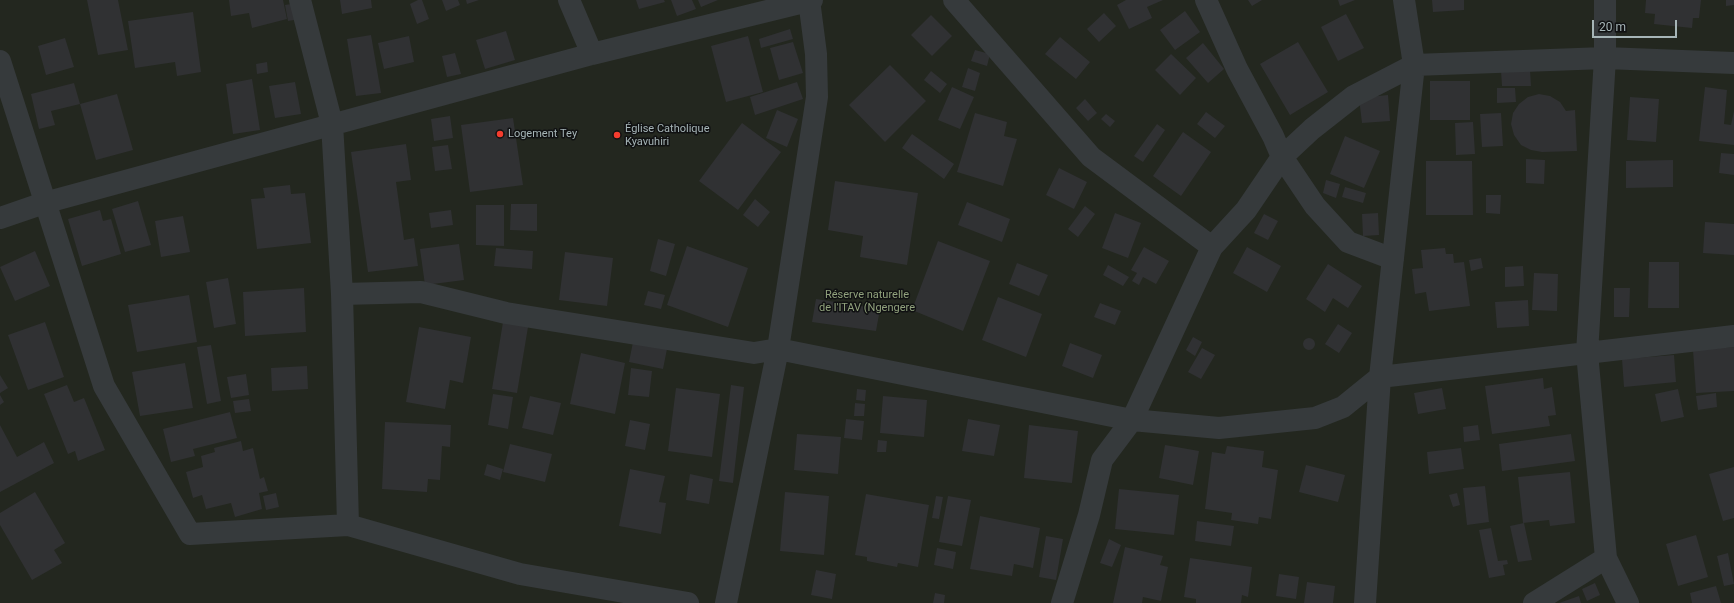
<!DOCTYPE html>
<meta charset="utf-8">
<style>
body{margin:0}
#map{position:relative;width:1734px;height:603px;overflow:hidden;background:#151617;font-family:Roboto,sans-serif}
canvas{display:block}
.scale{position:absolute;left:1592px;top:20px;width:85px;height:18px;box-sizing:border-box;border:2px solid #a6b5b7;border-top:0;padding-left:5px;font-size:12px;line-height:14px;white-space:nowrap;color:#a6b5b7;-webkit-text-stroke:3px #101112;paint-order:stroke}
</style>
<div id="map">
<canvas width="1734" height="603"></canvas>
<div class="scale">20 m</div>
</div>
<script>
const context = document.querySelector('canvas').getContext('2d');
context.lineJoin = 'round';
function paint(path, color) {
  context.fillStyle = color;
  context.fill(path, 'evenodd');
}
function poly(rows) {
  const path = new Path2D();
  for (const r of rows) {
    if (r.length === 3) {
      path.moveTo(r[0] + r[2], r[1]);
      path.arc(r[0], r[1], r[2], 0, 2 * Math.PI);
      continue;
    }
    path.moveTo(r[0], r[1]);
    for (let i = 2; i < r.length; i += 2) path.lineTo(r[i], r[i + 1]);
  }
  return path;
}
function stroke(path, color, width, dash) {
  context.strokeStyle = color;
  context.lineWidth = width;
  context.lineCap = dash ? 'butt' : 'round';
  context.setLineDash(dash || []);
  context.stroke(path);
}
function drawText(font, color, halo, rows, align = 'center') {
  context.font = font + ' Roboto,sans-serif';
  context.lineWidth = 3;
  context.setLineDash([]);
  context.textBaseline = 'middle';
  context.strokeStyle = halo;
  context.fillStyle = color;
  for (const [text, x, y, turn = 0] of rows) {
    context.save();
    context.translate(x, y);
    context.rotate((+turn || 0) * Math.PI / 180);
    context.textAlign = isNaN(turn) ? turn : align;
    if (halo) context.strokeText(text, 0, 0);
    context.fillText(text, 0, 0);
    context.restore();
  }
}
paint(poly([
 [0,0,1734,0,1734,603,0,603]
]), '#23271f');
paint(poly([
 [87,0,118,0,128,50,98,55],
 [229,0,283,0,287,19,252,28,249,13,231,16],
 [340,0,371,0,372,8,342,14],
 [418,0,422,0,429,19,417,24,410,4],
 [442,0,458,0,460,5,446,11],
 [466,0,479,0,467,4],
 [636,0,664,0,665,2,639,9],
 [671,0,692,0,696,9,677,16],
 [698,0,718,0,701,7],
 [1126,0,1163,0,1147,7,1152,18,1129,29,1117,5],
 [1248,0,1262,0,1252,6],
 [1338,0,1355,0,1340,6],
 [1432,0,1464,0,1464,10,1433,12],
 [1646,0,1701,0,1699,18,1693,18,1692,28,1654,24,1655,14,1645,13],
 [1726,0,1734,0,1734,5,1726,6],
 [297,3,300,19,288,21,285,5],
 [1185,11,1200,32,1175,50,1160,30],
 [193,12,201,72,177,76,175,62,135,68,128,21],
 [1104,13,1116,26,1099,42,1087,29],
 [1346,14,1364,48,1338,61,1321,27],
 [931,15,952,36,932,56,911,35],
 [790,29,793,39,761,48,759,39],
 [506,31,515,60,485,69,476,40],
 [371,35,381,93,356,96,347,39],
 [409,36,414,62,384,69,378,43],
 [748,36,763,92,726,102,711,46],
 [1060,37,1090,62,1076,79,1045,54],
 [65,38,74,67,46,75,38,46],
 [793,42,803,73,779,80,770,48],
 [1298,42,1328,92,1290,115,1260,64],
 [1203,43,1224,69,1208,83,1186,58],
 [975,50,990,54,987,66,971,61],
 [455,53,461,74,447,77,442,56],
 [1171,54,1196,78,1180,95,1155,70],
 [267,62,268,72,257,74,256,64],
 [890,65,926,101,885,142,849,105],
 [968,68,980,73,975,91,962,87],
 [1530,70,1531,86,1502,86,1501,71],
 [931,71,947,84,940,93,924,80],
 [252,79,260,130,233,134,226,84],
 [1430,81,1470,81,1470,120,1430,120],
 [295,82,301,114,275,118,269,86],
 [797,82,803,99,755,115,750,97],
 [74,83,80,104,51,111,55,125,39,129,31,94],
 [952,87,974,97,960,129,938,120],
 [1705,87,1727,90,1724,124,1731,125,1734,111,1734,145,1699,141],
 [1497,88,1515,88,1516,102,1497,103],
 [117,94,133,150,96,160,80,104],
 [1539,94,1550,96,1560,102,1566,111,1575,110,1577,151,1542,152,1531,150,1521,145,1514,135,1511,124,1513,113,1519,104,1528,97],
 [1388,95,1390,121,1362,123,1359,98],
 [1630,97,1659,99,1656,142,1627,140],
 [1085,99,1097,113,1088,121,1076,108],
 [777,110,798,119,787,147,766,138],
 [1206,112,1225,126,1215,138,1197,124],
 [975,113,1007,122,1004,136,1017,139,1003,186,957,172],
 [1501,113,1503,146,1482,147,1480,114],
 [1106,114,1115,121,1110,127,1101,119],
 [450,116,453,138,434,141,431,119],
 [513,118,523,185,470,192,461,125],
 [1473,122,1475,154,1456,155,1455,123],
 [742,123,781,152,738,210,699,181],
 [1157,124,1165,130,1143,162,1134,156],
 [1183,132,1211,152,1181,196,1153,176],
 [912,134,954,164,944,179,902,148],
 [1345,136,1380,151,1364,188,1330,174],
 [406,144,411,180,396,182,404,240,414,238,418,266,368,272,351,152],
 [448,145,452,169,435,171,432,147],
 [1721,153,1734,154,1734,175,1719,173],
 [1526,159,1545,160,1544,184,1526,183],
 [1673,160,1673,187,1626,188,1626,161],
 [1426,161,1472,161,1473,215,1426,215],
 [1059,168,1087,182,1074,209,1046,195],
 [1326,180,1340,184,1336,198,1323,193],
 [835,181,918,193,907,265,860,257,863,236,828,230],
 [290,185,291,194,305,193,311,243,257,249,251,199,265,198,263,188],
 [1345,187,1366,193,1363,203,1342,197],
 [1486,195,1501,195,1500,214,1486,213],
 [755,199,770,212,758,227,743,215],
 [138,201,151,245,125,252,112,209],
 [967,202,1010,219,1002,242,958,225],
 [511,204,537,204,537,231,510,230],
 [476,205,504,205,504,246,476,245],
 [1085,206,1095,214,1078,237,1068,229],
 [100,210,103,221,111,219,121,254,82,266,68,219],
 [451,210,453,225,431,228,429,213],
 [1115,213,1141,223,1128,258,1102,248],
 [1378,213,1379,235,1363,236,1362,214],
 [1264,214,1278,221,1268,240,1254,233],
 [183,216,190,252,161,257,155,221],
 [1705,222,1734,224,1734,255,1703,253],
 [658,239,675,244,666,276,650,271],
 [938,241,990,261,963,331,912,310],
 [459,244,464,280,425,285,420,249],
 [687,246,748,268,728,327,667,305],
 [1144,247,1169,261,1156,284,1143,277,1139,285,1132,281,1137,273,1131,270],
 [1247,247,1281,266,1267,292,1233,273],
 [496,248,533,251,532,269,494,266],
 [1445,248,1446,254,1453,254,1454,263,1464,262,1470,306,1429,311,1426,292,1415,294,1412,269,1423,268,1421,250],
 [35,251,50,286,15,301,0,267],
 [565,252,613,258,607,306,559,300],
 [1481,258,1483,268,1471,271,1469,260],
 [1649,262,1679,262,1679,308,1648,308],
 [1017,263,1048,275,1039,296,1009,284],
 [1328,264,1362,286,1348,308,1333,298,1325,312,1306,299],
 [1108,265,1129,277,1123,286,1103,275],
 [1523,266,1524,286,1505,287,1505,267],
 [1534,273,1558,274,1557,311,1532,310],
 [228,278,236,324,214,328,206,282],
 [304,288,306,332,245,336,243,292],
 [1614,288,1630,288,1629,317,1614,317],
 [648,291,665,295,661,309,644,305],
 [189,295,197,342,137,352,128,305],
 [998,297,1042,314,1026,357,982,340],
 [816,299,880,309,876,331,812,322],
 [1528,300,1529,326,1497,328,1495,302],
 [1100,303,1121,311,1115,325,1094,317],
 [504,316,529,321,517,393,492,389],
 [45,322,64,377,28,390,8,335],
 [1338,324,1352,333,1339,353,1325,344],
 [419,327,471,337,463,383,450,380,445,409,406,402],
 [1193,337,1202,342,1195,356,1186,350],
 [1309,344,6],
 [633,342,667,349,663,369,629,362],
 [1070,343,1102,355,1093,378,1062,366],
 [211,345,221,401,207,404,197,347],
 [1734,347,1734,391,1696,393,1693,350],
 [1202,348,1215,355,1201,379,1188,372],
 [581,353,625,363,615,414,570,404],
 [1674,355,1676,382,1624,387,1622,359],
 [185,363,193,408,140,416,132,372],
 [307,366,308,389,272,391,271,368],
 [631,368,652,371,649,397,628,395],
 [246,374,249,395,231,398,227,377],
 [0,375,8,388,0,393],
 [1543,378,1544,389,1552,387,1556,415,1548,416,1550,426,1492,434,1485,386],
 [67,385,74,402,84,398,105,450,78,461,75,451,68,454,44,394],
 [731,385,744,387,733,483,719,481],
 [676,388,720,394,712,457,668,451],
 [1442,388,1446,409,1418,414,1414,393],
 [857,389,866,390,865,401,856,400],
 [1678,389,1684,417,1661,422,1655,394],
 [1716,393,1717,407,1698,410,1696,396],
 [493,394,513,397,508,429,488,425],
 [0,395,4,402,0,405],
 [530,396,561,403,553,435,522,428],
 [883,396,927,400,924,437,880,433],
 [249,399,251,411,235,413,233,401],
 [855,403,865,404,864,416,854,416],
 [230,412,237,438,193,449,195,456,171,462,163,429],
 [846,419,864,421,862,440,844,438],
 [968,419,1000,425,994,456,962,451],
 [630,420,650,424,645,450,625,446],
 [385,422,451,425,450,447,442,446,440,480,428,479,427,492,382,489],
 [0,425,17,457,44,442,54,463,0,492],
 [1029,425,1078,431,1072,483,1024,478],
 [1478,425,1480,440,1464,442,1463,427],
 [797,434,841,437,838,474,794,470],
 [1571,434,1575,461,1502,471,1499,444],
 [878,440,887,441,886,452,877,452],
 [241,441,243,451,253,448,260,479,264,477,268,491,259,493,262,509,235,517,231,503,206,509,202,495,193,498,186,472,203,467,201,456,215,452,214,448],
 [510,444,552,454,545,482,503,472],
 [1165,445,1199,451,1193,485,1159,478],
 [1227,446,1264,451,1262,467,1278,470,1271,519,1259,517,1258,524,1231,520,1232,513,1205,509,1212,452,1225,454],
 [1461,448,1464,469,1429,474,1427,452],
 [487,464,503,469,500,480,484,475],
 [1306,465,1345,475,1338,502,1299,492],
 [1734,467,1734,518,1723,521,1709,474],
 [630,469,665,476,659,502,666,503,661,534,619,526],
 [1570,472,1575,523,1550,526,1549,520,1523,523,1518,477],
 [690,474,713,479,709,504,686,500],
 [1485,486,1489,522,1467,525,1463,488],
 [1119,489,1179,495,1174,535,1115,529],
 [35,492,65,543,54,550,62,563,32,580,0,525,0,513],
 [785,492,829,496,824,555,780,551],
 [276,493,279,507,266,510,263,496],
 [1457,493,1460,505,1453,507,1449,495],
 [866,494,929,505,918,567,898,563,897,567,867,561,867,557,855,555],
 [936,496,943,497,939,519,932,518],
 [948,496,971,500,962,546,939,542],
 [980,516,1040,528,1033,568,1014,564,1012,576,970,569],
 [1197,521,1234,526,1231,546,1195,541],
 [1524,523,1532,560,1518,562,1510,526],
 [1491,528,1498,561,1507,560,1508,564,1503,565,1505,575,1489,578,1479,530],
 [1696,535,1708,577,1678,586,1666,544],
 [1046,536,1063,539,1056,580,1039,577],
 [1109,539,1121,545,1112,567,1100,563],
 [1125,547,1163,556,1160,565,1168,567,1161,601,1143,597,1142,603,1113,603],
 [937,548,956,552,953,569,934,565],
 [1728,553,1734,584,1724,586,1717,556],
 [1190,558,1252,567,1248,597,1242,595,1241,603,1196,603,1196,599,1184,597],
 [816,570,836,574,832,599,811,595],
 [1279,574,1299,577,1296,599,1276,596],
 [1307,582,1335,586,1333,603,1304,603],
 [1595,583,1600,595,1587,601,1582,589],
 [1716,586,1721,603,1692,603,1690,593],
 [935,593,945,595,944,603,933,603],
 [1579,596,1581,603,1559,603]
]), '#303133');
stroke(poly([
 [300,0,332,124,342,294,348,525],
 [569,0,592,54],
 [954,0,1091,157,1212,247],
 [1206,0,1237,69,1273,136,1282,157,1315,206,1348,242,1393,259],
 [1605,0,1605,58,1587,353,1606,558,1628,603],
 [0,61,104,386,190,534,348,525,520,574,688,603],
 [0,218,44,203,592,54,812,0],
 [342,294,421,292,506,313,754,353,778,349,1132,420,1219,428,1315,418,1343,407,1380,377,1734,336],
 [726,603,778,349,817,97,816,54,809,0],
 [1062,603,1089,515,1102,460,1132,420,1212,247,1246,210,1282,157,1312,129,1354,96,1414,65,1605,58,1734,63],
 [1365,603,1380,377,1414,65,1404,0],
 [1534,603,1606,558]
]), '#363a3c', 22);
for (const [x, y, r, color] of [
 [500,134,4,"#f53c2e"],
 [617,135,4,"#f53c2e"]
]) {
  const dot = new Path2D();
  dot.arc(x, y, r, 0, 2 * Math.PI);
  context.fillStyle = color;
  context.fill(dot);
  stroke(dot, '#101112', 1.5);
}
drawText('11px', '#a6b5b7', '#101112', [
 ["Église Catholique",625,129],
 ["Kyavuhiri",625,142],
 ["Logement Tey",508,134]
], 'left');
drawText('11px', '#91a27d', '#101112', [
 ["Réserve naturelle",867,295],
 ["de l'ITAV (Ngengere",867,308]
]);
</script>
